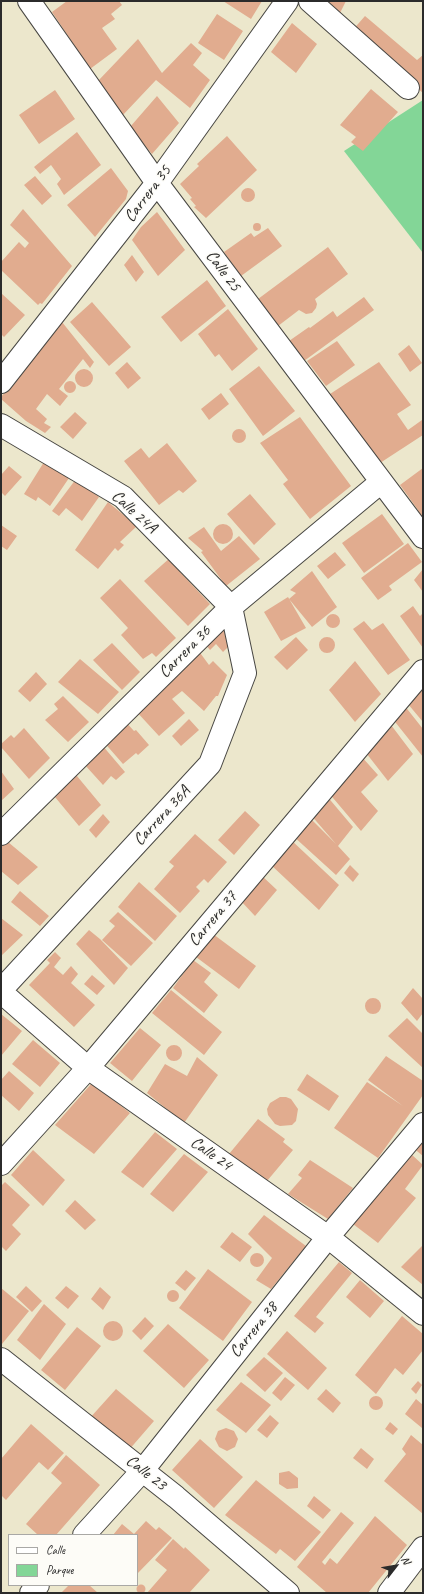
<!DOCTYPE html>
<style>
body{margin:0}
#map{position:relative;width:424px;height:1594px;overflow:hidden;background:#ece7cc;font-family:Caveat,sans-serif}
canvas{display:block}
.frame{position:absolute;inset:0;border:2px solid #2b2b2b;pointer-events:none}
.legend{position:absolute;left:8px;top:1534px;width:130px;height:52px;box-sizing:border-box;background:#fdfcf7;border:1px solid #a9a8a5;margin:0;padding:5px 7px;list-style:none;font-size:12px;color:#2b2b2b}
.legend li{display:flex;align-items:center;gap:8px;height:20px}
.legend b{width:20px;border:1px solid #a9a8a5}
.north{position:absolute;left:376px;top:1546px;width:40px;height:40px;-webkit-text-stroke:3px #fdfcf7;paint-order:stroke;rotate:59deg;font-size:11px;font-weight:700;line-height:16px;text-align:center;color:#2b2b2b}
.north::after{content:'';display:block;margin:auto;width:14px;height:18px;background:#2b2b2b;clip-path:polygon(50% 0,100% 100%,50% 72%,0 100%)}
</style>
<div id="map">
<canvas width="424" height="1594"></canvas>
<div class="frame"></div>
<ul class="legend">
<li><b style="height:5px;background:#fff"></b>Calle</li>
<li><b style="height:11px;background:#83d697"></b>Parque</li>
</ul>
<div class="north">N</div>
</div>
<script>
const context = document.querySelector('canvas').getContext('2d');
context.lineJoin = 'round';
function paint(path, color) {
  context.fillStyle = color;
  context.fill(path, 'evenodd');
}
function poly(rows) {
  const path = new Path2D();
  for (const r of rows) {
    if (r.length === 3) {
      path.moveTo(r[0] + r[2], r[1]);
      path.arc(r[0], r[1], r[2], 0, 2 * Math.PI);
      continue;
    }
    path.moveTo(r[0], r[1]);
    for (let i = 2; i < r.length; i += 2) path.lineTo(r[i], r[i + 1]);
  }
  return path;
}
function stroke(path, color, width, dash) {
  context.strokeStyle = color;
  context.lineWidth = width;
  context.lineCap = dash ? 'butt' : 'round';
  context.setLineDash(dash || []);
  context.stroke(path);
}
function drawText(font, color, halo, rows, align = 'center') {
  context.font = font + ' Caveat,sans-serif';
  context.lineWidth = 3;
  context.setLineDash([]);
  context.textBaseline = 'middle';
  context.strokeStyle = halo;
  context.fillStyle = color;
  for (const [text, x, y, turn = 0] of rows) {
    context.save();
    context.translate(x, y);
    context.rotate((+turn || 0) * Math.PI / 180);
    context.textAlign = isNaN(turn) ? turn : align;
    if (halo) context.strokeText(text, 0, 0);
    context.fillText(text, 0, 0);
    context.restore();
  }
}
paint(poly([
 [423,100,423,253,344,151]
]), '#83d697');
paint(poly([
 [67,1,119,1,122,5,111,14,115,19,102,28,117,49,90,69,52,12],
 [223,1,262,1,251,19],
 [313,1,346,1,338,17],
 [217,14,243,31,224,60,198,43],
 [365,16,417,60,423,55,423,93,351,32],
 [292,23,317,44,296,73,271,52],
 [138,39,162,73,191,43,202,53,193,65,210,80,190,108,156,80,122,116,98,81],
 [371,89,398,112,363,151,351,142,356,137,340,125],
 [55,90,75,119,39,144,19,115],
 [157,96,179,123,152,154,130,127],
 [77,132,101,165,64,195,57,184,61,179,51,165,40,174,34,167],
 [227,136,257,170,206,218,194,207,196,206,190,199,192,198,180,184,199,166,197,164],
 [111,168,128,191,126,199,95,237,67,205],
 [35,176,52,196,42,205,24,185],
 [248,195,7],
 [23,209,72,266,42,304,40,303,38,305,1,270,1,262,19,242,25,248,29,243,10,225],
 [157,212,185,250,158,276,132,240,141,227],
 [257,227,4],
 [268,228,282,246,241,276,224,252,251,233,254,237],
 [328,247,348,274,315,299,317,304,316,308,312,313,306,314,299,310,278,326,258,299],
 [132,255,144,272,136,282,124,265],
 [207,280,226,306,181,342,161,317],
 [1,293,25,315,4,337,1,334],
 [364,297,374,310,304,361,289,341,309,327,310,328,333,311,337,317],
 [92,302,131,347,109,366,70,322],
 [228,309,258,349,232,371,219,354,215,357,198,334],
 [62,322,94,362,90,368,83,359,59,389,68,396,60,406,47,394,36,409,47,419,44,423,51,427,45,433,26,421,1,399,1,397],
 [337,341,355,365,326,386,307,361],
 [409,345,422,363,410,372,398,354],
 [127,362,141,378,128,389,115,373],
 [379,362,411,405,397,414,408,430,422,420,423,421,423,435,380,463,330,394],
 [259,366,295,411,263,436,229,389],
 [84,378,9],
 [70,387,6],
 [221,393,229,404,209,420,201,409],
 [75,412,87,423,73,439,60,427],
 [300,417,351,486,310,519,283,484,288,480,260,443],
 [239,436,7],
 [167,443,197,481,183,493,179,490,159,505,124,461,141,448,149,458],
 [44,462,69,478,50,506,38,497,36,501,24,494],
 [9,466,22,477,5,496,1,492,1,475],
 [423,468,423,523,415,513,418,510,400,485],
 [76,479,99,497,82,521,66,508,59,516,52,511],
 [250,494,276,524,254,545,227,514],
 [108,502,137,526,120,542,124,545,118,551,115,548,98,569,75,550],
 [382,514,404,544,364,573,342,543],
 [223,534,10],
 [1,525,17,536,7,550,1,546],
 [204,527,221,551,239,536,260,559,226,586,201,552,203,551,188,538],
 [408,543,422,562,389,586,392,590,378,600,361,578],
 [335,552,346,565,328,579,317,566],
 [171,557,184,569,180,572,210,604,188,626,144,581],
 [423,569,423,592,414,580],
 [312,571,337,607,312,627,289,599,296,593,290,590],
 [120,579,176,638,156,657,152,653,143,659,121,635,128,628,100,598],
 [288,597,306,628,281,641,264,612],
 [413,606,420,616,423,613,423,648,400,616],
 [333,621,7],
 [364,621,372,630,383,623,410,660,388,675,353,629],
 [223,626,233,642,223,652,216,644,210,650,205,644],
 [296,637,308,650,287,670,274,657],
 [327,645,8],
 [112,643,140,672,122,690,93,660],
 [198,650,209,665,213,661,227,675,218,696,216,696,204,711,182,691,172,699,185,713,159,736,135,710],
 [80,659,119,692,98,714,58,682],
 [355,661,381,694,355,722,329,690],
 [36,672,47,684,30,702,18,691],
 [423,678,423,722,403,698],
 [63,696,89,722,68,742,45,720,58,709,54,704],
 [404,705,423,729,423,757,392,718],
 [189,719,199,730,181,746,172,736],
 [124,720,134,731,136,730,149,745,138,755,136,753,123,764,102,740],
 [388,721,413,754,388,781,363,749],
 [24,728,50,758,29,779,1,747,1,744,11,735,14,738],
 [102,745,125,772,116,780,111,776,103,785,84,764],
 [361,756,378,775,361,792,378,811,361,831,328,792],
 [72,770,101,805,79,826,50,791],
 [1,771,14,789,1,801],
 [326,795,353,827,338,846,350,859,336,875,292,835,308,816,336,844,310,814],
 [245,811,260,825,234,855,218,840],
 [103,814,110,822,96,838,89,830],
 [195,834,227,862,208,883,204,879,196,887,200,891,180,913,154,889,174,866,169,862],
 [2,837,38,867,18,885,1,871],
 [290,839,339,885,319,910,270,864],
 [350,865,359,874,353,882,344,873],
 [261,875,277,890,255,916,240,900],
 [139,882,177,916,155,941,118,907],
 [20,891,49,916,40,926,11,902],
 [118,912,153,943,131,966,102,940,115,926,109,921],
 [1,918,23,935,1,956],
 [89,930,100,939,128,968,114,985,76,944],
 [213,934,256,966,239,989,196,957],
 [55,952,61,958,54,967,63,975,71,966,78,974,71,983,95,1005,74,1027,29,985,50,963,47,960],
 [193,960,211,973,204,982,218,995,204,1013,173,988],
 [92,975,105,986,97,995,84,984],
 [413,988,423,999,423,1013,417,1021,401,1003],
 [171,990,222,1032,204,1055,152,1013],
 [373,1006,8],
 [1,1014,22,1031,1,1056],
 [407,1018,423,1034,423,1068,388,1036],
 [140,1028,161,1045,132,1081,110,1063],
 [33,1040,60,1063,40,1087,12,1064],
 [174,1053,8],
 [386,1056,423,1081,423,1095,378,1158,334,1128,367,1082,403,1106,368,1080],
 [197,1057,218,1075,184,1123,147,1093,165,1064,187,1076],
 [9,1071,34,1093,19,1111,1,1095,1,1080],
 [307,1074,339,1096,329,1111,297,1090],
 [92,1083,130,1113,94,1154,55,1125],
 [280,1097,286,1097,291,1099,298,1109,296,1121,292,1125,280,1126,275,1124,268,1115,267,1109,270,1103],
 [258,1119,285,1139,283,1142,293,1150,267,1181,229,1154],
 [155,1132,177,1149,143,1188,121,1172],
 [423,1135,423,1156,412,1147],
 [33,1150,65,1180,43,1206,11,1175],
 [184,1154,208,1172,173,1212,150,1194],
 [411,1154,423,1165,405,1189,416,1198,378,1243,353,1224],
 [310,1160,353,1188,328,1219,288,1194,302,1178,298,1175],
 [5,1182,30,1205,12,1225,21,1234,6,1251,1,1246,1,1186],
 [75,1200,96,1220,85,1230,65,1211],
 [264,1215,306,1246,271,1289,256,1280,272,1258,248,1234],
 [232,1232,252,1247,240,1262,220,1247],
 [423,1245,423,1285,401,1267],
 [257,1260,7],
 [339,1262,352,1273,316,1317,324,1323,315,1333,294,1316],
 [208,1269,252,1302,223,1341,179,1308],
 [186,1270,196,1278,185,1291,175,1283],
 [360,1280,384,1301,370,1318,346,1297],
 [26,1286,42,1301,32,1312,16,1297],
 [66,1286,79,1296,68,1309,55,1298],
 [100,1287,111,1297,103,1310,91,1299],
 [1,1288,29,1311,2,1344,1,1343],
 [173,1296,6],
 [44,1304,66,1324,40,1360,17,1340],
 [402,1316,423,1334,423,1350,403,1375,395,1368,376,1394,355,1375],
 [145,1317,154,1326,141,1340,132,1331],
 [113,1331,10],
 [168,1324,209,1360,184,1388,143,1351],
 [77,1327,101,1346,65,1390,41,1370],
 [287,1331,327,1368,308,1390,267,1354],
 [264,1357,283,1373,265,1392,246,1375],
 [285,1377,295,1385,281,1401,272,1393],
 [418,1381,422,1385,416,1394,411,1389],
 [241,1382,271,1405,246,1433,216,1410],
 [116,1389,154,1421,128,1451,89,1419],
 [326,1389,341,1403,333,1413,317,1399],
 [376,1403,7],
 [416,1399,423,1405,422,1428,405,1414],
 [270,1415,279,1423,267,1438,257,1430],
 [390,1422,398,1429,393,1435,385,1429],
 [31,1424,64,1453,48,1470,39,1462,6,1500,1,1495,1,1459],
 [226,1428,234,1431,238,1439,235,1447,227,1451,219,1447,215,1439,218,1431],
 [411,1435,423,1445,423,1514,384,1481,406,1454,402,1449],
 [200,1439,243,1477,214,1508,172,1470],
 [361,1448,374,1459,367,1469,353,1458],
 [66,1455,100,1485,56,1535,38,1535,26,1524,62,1483,51,1473],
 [289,1471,298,1478,298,1488,287,1489,279,1484,279,1473],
 [256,1480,321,1532,295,1561,280,1549,276,1554,225,1515],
 [314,1496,331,1510,323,1519,307,1506],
 [341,1512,354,1523,322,1562,325,1565,330,1558,337,1564,375,1516,407,1545,368,1593,327,1593,297,1567],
 [146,1521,156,1530,159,1527,172,1538,137,1574,137,1535,113,1535,122,1524,134,1534],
 [173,1539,184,1549,185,1547,210,1570,189,1593,147,1593,167,1570,155,1560],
 [141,1589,4.5],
 [69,1585,89,1585,98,1593,61,1593]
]), '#e1ac8f');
const minor = poly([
 [29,1,157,183,423,537],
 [310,1,408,88],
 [1,382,157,183,287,1],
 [1,425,123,497,231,607,245,673,210,764,1,990],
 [1,834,231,607,381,482],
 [1,992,88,1068,328,1237,423,1314],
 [1,1164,88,1068,423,671],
 [1,1359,176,1497,288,1593],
 [84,1535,143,1470,328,1237,423,1124],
 [31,1593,38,1585],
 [389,1593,423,1548]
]);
stroke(minor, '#484743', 24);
stroke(minor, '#fff', 22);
drawText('17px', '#2b2b2b', '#fdfcf7', [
 ["Carrera 35",148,194,-53],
 ["Calle 25",223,271,53],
 ["Calle 24A",134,512,42],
 ["Carrera 36",185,652,-45],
 ["Carrera 36A",162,816,-47],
 ["Carrera 37",213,919,-50],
 ["Calle 24",211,1154,35],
 ["Carrera 38",254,1330,-51],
 ["Calle 23",146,1473,38]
]);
</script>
